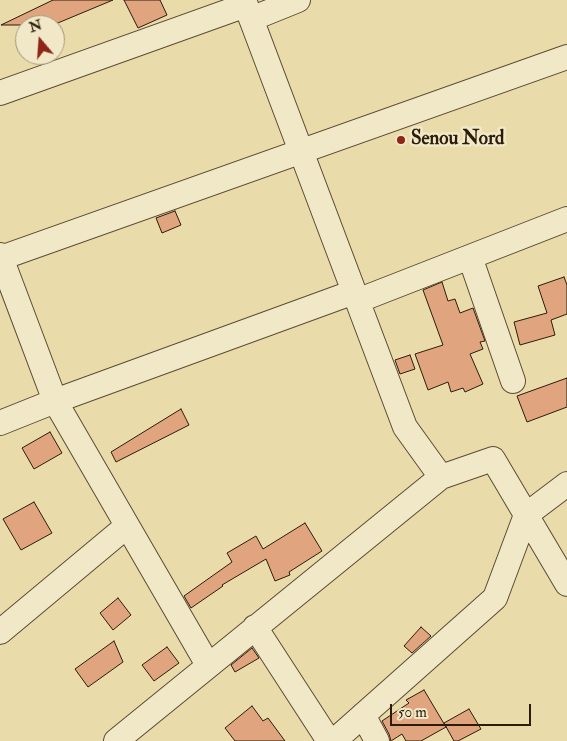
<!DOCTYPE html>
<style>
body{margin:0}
#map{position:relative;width:567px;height:741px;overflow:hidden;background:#eadcaa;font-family:"IM FELL Double Pica",serif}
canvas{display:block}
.north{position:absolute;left:15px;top:15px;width:50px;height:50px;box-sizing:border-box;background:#f1e8c8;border:1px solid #a2967c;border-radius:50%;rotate:342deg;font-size:14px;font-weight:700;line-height:20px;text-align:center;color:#2b1c0b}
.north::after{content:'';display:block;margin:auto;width:18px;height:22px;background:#8f2418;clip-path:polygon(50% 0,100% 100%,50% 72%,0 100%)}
.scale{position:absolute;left:390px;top:704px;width:141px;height:22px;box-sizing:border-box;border:2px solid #2b1c0b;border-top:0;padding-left:6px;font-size:15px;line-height:18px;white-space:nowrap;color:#2b1c0b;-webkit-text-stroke:4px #f1e8c8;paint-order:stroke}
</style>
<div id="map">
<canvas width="567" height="741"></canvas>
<div class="north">N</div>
<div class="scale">50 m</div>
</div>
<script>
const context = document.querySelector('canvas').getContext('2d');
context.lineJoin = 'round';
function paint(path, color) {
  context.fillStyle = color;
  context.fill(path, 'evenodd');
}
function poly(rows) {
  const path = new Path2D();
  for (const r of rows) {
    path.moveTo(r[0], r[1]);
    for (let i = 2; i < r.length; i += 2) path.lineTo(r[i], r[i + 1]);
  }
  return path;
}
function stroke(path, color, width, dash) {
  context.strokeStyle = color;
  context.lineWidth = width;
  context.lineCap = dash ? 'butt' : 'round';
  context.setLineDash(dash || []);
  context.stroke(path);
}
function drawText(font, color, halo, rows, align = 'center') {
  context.font = font + ' "IM FELL Double Pica",serif';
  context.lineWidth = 5;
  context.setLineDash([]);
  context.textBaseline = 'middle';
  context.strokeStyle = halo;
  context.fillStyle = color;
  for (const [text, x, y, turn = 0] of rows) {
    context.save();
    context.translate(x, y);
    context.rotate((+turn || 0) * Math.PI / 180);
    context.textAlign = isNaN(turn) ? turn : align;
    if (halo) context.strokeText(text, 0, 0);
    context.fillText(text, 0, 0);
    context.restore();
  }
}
const building = poly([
 [53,0,113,0,53,25,1,25,53,0],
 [124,0,160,0,167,15,138,28,124,0],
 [175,211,181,225,162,233,156,218,175,211],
 [564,277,567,285,567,314,551,320,555,335,520,345,514,322,547,313,538,286,564,277],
 [442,282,448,301,455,299,460,313,473,308,485,341,480,342,483,349,470,354,483,384,465,392,463,388,451,392,448,382,428,390,415,354,443,345,423,290,442,282],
 [410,355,415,369,400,374,395,360,410,355],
 [567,378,567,407,527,422,517,396,567,378],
 [181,409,189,425,116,462,111,452,181,409],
 [50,432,62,453,34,469,22,448,50,432],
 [34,502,52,533,21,550,3,519,34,502],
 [305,523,322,551,289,572,290,575,275,581,266,559,222,585,223,586,191,608,184,596,232,562,227,553,256,536,263,549,305,523],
 [118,598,131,615,113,630,100,613,118,598],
 [421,627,431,636,412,653,404,646,421,627],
 [114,641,123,662,88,687,75,669,114,641],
 [167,647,179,663,154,681,142,665,167,647],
 [252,648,259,658,235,672,231,665,252,648],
 [424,690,446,727,421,741,406,741,402,734,391,741,389,734,382,721,409,703,406,700,424,690],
 [252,706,263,721,268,718,285,741,235,741,225,728,252,706],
 [469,709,481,729,458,741,454,741,444,723,469,709]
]);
paint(building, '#e0a57e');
stroke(building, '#2b1c0b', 1);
const minor = poly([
 [244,0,405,427,441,477,493,459,567,584],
 [251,19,298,0],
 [0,93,246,5],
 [0,255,55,401,208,665],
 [470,257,513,381],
 [1,258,567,57],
 [357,301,567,219],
 [0,423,55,401,354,292],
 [255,627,329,741],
 [0,632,127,526],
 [363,715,377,741],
 [116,741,441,477],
 [334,741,495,598,526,515,567,484]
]);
stroke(minor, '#5b4c33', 26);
stroke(minor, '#f1e8c8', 24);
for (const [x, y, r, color] of [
 [401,140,5,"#8f2418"]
]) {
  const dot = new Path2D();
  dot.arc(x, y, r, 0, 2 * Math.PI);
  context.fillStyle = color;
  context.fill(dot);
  stroke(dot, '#f1e8c8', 2);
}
drawText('bold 19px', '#2b1c0b', '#f1e8c8', [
 ["Senou Nord",411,140]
], 'left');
</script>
